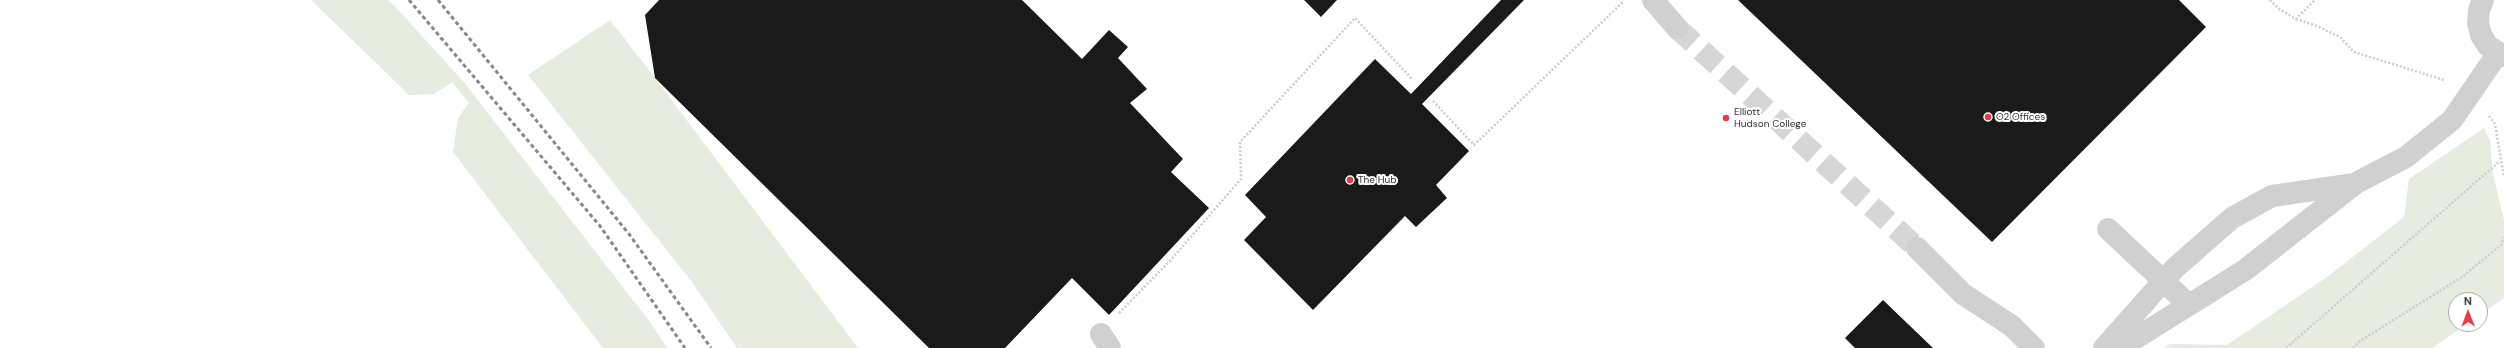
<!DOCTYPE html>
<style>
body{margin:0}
#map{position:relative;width:2504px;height:348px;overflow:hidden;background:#fff;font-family:"DM Sans",sans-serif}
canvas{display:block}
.north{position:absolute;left:2448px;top:292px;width:40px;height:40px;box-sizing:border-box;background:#fff;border:1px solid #adadad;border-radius:50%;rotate:359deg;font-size:11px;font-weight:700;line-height:16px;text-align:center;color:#333}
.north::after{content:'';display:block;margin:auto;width:14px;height:18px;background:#e63946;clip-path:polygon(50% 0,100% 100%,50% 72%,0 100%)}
</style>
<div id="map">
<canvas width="2504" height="348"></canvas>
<div class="north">N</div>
</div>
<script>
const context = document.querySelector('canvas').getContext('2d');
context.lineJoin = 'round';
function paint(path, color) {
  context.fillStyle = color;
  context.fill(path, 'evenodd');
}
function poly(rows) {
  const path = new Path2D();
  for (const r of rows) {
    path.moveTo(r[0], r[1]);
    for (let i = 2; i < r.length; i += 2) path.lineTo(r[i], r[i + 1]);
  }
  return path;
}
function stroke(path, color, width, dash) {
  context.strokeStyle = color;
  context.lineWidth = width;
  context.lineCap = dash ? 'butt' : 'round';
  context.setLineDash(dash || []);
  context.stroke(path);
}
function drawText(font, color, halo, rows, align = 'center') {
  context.font = font + ' "DM Sans",sans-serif';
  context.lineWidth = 4;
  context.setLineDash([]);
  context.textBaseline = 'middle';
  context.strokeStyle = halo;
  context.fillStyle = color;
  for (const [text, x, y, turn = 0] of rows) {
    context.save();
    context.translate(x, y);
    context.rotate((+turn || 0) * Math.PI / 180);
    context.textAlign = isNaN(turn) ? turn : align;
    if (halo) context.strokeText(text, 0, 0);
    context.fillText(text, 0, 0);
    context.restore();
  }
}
paint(poly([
 [311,0,389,0,463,81,650,322,667,348,603,348,453,152,458,118,469,103,452,82,434,94,409,95],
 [610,20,655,78,858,348,737,348,692,282,528,75],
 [2484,128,2490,140,2493,174,2504,220,2504,298,2480,315,2480,300,2456,300,2456,324,2467,324,2432,348,2164,348,2170,344,2227,345,2327,277,2404,217,2409,179]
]), '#e6ecdf');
paint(poly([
 [659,0,1022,0,1082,59,1109,30,1128,47,1118,58,1147,89,1130,103,1183,159,1171,172,1209,208,1109,315,1072,278,1005,348,929,348,655,78,645,15],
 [1304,0,1337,0,1321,17],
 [1501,0,1524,0,1422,104,1469,151,1436,185,1447,198,1416,227,1405,216,1313,310,1244,240,1266,217,1245,195,1375,59,1411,94],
 [1738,0,2179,0,2206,27,1992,242],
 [1883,300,1933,348,1855,348,1845,338]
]), '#1a1a1a');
stroke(poly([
 [1677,28,1917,248]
]), '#d6d6d6', 22, [22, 11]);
stroke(poly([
 [2270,0,2279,9,2296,19,2315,0],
 [2296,19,2317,26,2340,37,2354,52,2444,80],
 [1433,101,1474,145,1624,1],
 [2489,116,2495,124,2504,177],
 [1119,313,1169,262,1241,179,1240,142,1355,18,1413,80],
 [2286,348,2500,161],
 [2353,348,2360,341,2462,277,2501,245,2504,237]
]), '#cdcdcd', 2.5, [2, 2]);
stroke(poly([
 [1653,0,1677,28],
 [2483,0,2479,10,2478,23,2481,35,2488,46,2504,56],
 [2108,229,2189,305],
 [1917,248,1963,294,2012,326,2034,348],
 [1101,334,1110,348],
 [2104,348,2175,268,2232,218,2272,196,2355,184],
 [2120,348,2245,270,2356,183,2406,157,2452,120,2498,53]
]), '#d0d0d0', 22);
stroke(poly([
 [409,0,600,226,685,348],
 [438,0,629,234,711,348]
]), '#888', 3, [4, 3]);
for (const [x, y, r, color] of [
 [1988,117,4,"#e63946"],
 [1726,118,4,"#e63946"],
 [1350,180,4,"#e63946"]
]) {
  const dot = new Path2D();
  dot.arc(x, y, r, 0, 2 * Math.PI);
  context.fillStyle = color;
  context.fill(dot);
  stroke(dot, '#fff', 1.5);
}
drawText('10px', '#333', '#fff', [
 ["Elliott",1734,112],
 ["Hudson College",1734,124],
 ["O2 Offices",1996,117],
 ["The Hub",1358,180]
], 'left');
</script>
